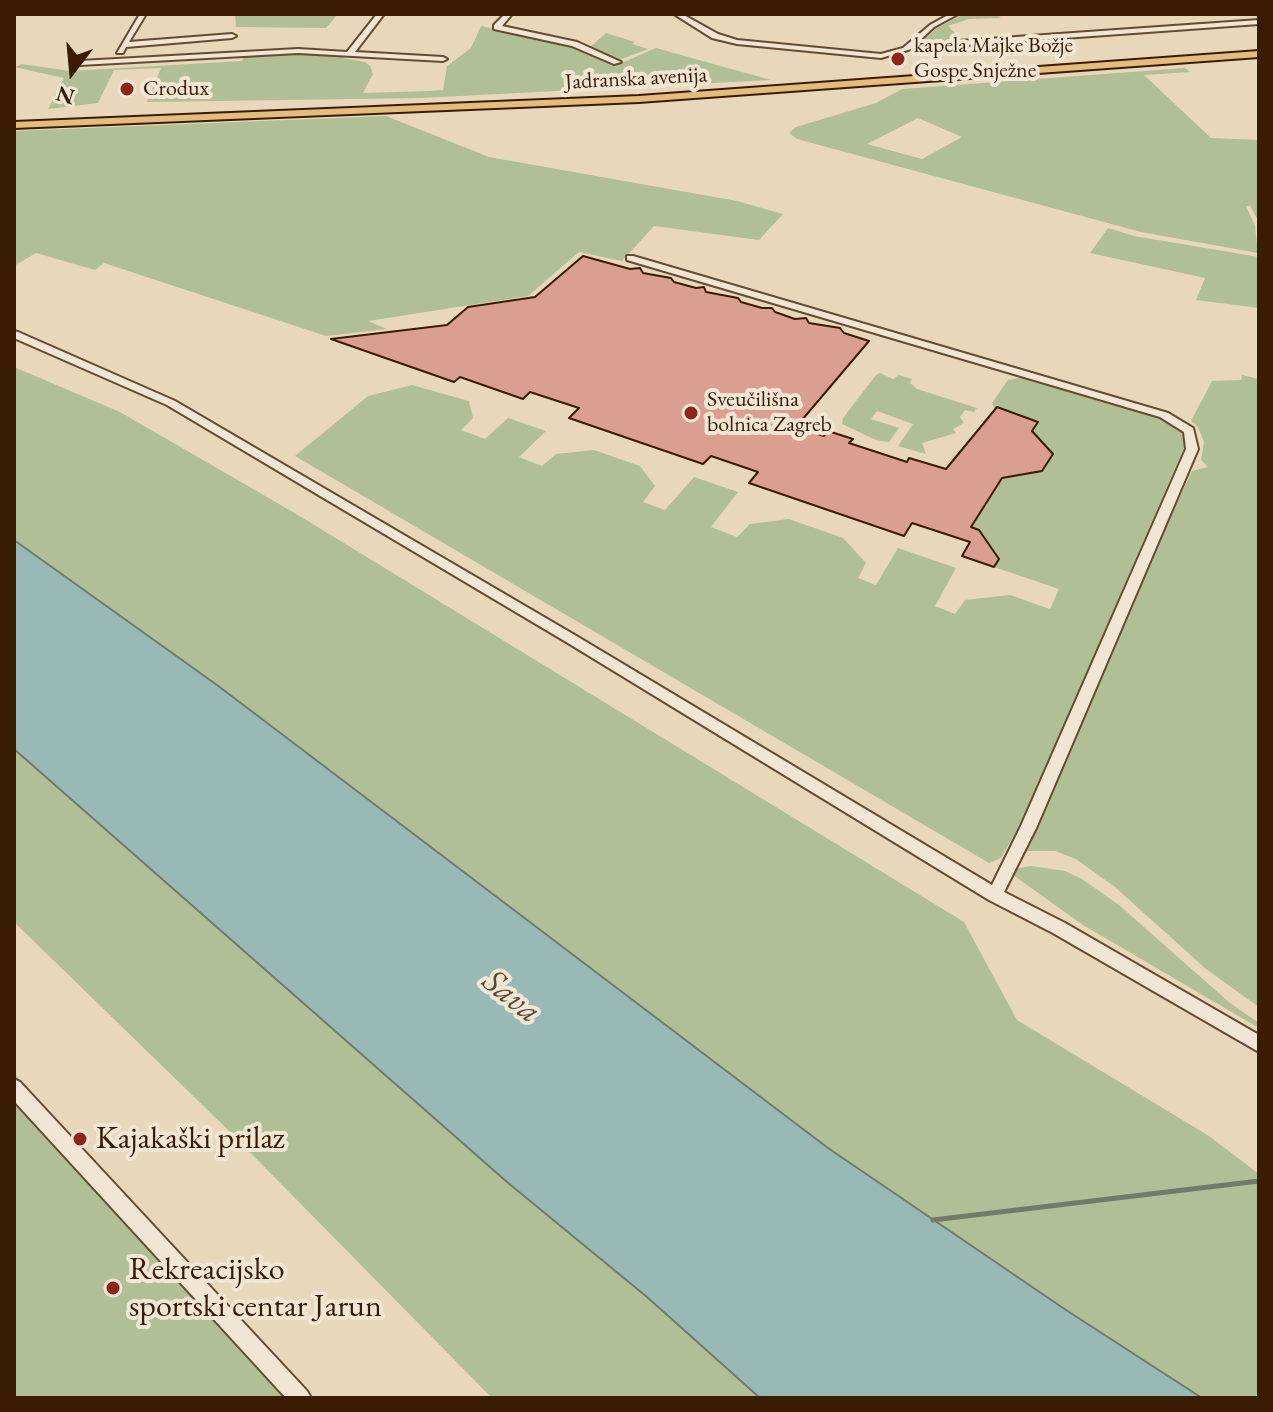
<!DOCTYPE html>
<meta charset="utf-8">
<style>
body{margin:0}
#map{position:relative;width:1273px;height:1412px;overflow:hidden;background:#e9d7bc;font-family:"EB Garamond",serif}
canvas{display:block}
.frame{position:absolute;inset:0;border:16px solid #3a1c03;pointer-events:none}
.north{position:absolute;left:32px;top:32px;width:80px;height:80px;-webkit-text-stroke:6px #f1e5d3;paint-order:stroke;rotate:196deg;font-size:22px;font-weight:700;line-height:32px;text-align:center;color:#3a1c03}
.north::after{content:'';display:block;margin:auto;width:28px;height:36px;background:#3a1c03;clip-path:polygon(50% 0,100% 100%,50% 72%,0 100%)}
</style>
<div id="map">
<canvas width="1273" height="1412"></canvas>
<div class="frame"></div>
<div class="north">N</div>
</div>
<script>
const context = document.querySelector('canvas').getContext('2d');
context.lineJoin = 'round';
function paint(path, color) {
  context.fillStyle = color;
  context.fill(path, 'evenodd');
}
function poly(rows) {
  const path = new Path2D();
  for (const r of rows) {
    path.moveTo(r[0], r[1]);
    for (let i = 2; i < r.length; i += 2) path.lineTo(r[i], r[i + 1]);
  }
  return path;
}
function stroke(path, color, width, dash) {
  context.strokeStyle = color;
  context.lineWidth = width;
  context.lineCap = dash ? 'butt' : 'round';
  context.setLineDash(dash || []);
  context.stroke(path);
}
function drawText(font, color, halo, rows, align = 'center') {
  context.font = font + ' "EB Garamond",serif';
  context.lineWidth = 8;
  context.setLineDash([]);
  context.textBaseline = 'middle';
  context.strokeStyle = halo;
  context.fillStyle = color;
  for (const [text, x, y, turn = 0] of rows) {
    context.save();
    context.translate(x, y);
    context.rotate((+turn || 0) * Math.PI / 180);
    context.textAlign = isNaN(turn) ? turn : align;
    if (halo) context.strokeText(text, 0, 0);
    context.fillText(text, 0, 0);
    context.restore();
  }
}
paint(poly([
 [235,14,338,14,326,28,236,27],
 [997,14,1001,18,969,19,948,26,963,41,920,43,937,28,962,15],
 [481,26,561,42,617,65,656,48,771,80,421,98,147,102,161,68,114,70,98,103,48,109,64,78,14,67,22,64,70,71,242,61,244,55,288,52,343,55,343,58,365,62,370,66,373,74,363,93,430,91,443,90,447,66,471,48],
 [606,33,635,42,632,44,648,49,617,61,588,49],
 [1185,68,1190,72,1144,75,1211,138,1259,140,1259,222,1250,206,1246,206,1255,226,1258,253,1141,232,797,139,789,133,796,127,876,103,902,89],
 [918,118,962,137,922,159,867,144],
 [386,116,489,157,737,201,783,214,759,240,654,226,622,261,579,252,528,296,368,321,387,329,326,336,104,263,95,270,36,253,14,266,14,131],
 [1108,228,1134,236,1259,257,1259,308,1196,300,1205,278,1090,253],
 [14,367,120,412,298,515,964,922,1017,1020,1209,1136,1259,1174,1259,1398,1202,1398,1066,1310,828,1148,217,685,14,540],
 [880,373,893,379,899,375,912,379,910,383,917,389,977,408,974,412,965,410,960,417,964,423,953,429,956,433,922,443,926,454,898,446,913,424,877,411,871,419,899,428,889,442,876,440,842,424,843,418,876,375],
 [1242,375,1259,379,1259,1007,1206,969,1115,887,1076,859,1055,851,1023,851,1141,578,1192,471,1208,467,1201,460,1204,442,1198,427,1191,421,1212,381,1241,380],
 [1025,377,1172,421,1182,427,1188,438,1025,815,1001,858,989,863,295,456,368,396,412,385,469,401,473,418,461,430,485,439,508,418,546,431,519,457,542,466,556,454,594,450,640,466,655,486,643,502,665,510,694,477,738,492,711,527,737,537,750,524,789,519,843,538,866,563,858,578,876,585,898,548,956,568,935,606,955,614,965,600,1010,595,1050,609,1059,589,994,567,999,559,979,530,971,527,1004,474,1008,477,1042,471,1052,454,1032,431,1038,422,994,408,992,403,1008,380],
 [14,749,507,1182,647,1297,760,1398,492,1398,222,1124,14,922],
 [1031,866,1065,871,1082,879,1119,905,1230,1003,1259,1023,1259,1028,1083,925,1013,875,1015,869],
 [14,1073,135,1205,314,1398,14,1398]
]), '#b0bf96');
const water = poly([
 [14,540,217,685,828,1148,1066,1310,1202,1398,760,1398,647,1297,507,1182,14,749,14,540]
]);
paint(water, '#98b9b5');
stroke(water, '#727a6e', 2);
stroke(poly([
 [933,1220,1259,1181]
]), '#727a6e', 5);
const building = poly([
 [583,256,630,269,640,268,643,273,671,278,674,282,696,288,704,287,706,292,738,298,741,302,762,308,772,308,775,312,795,319,806,318,809,323,840,328,844,333,869,341,796,427,824,436,828,431,853,439,849,443,907,462,909,458,946,469,997,407,1038,422,1032,431,1053,454,1042,471,1002,478,971,527,979,530,999,559,994,567,962,556,970,542,912,523,904,536,749,483,758,472,711,456,703,464,569,418,579,408,530,392,523,399,460,377,454,382,331,339,447,325,468,307,535,297,583,256]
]);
paint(building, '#da9f90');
stroke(building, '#3a1c03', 2);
const minor = poly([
 [140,14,146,14,129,42,232,34,236,36,232,38,126,47,123,53,117,53,140,14],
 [377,14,384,14,355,52,443,57,447,59,443,61,298,53,80,65,76,63,80,61,298,49,347,52,377,14],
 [505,14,512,14,502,26,577,42,621,62,614,64,572,46,494,29,494,25,505,14],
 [674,14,682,14,718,34,737,40,881,54,903,48,930,25,950,14,958,14,934,27,916,44,1259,20,1259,24,911,49,881,58,737,44,712,38,674,14],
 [627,256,633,256,1168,413,1193,428,1198,449,1037,826,1004,892,1065,923,1259,1035,1259,1052,1053,933,989,900,568,643,167,405,14,338,14,331,18,332,175,401,578,637,992,885,1021,826,1186,449,1184,432,1160,417,627,260,627,256],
 [14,1079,20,1082,307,1391,311,1398,286,1398,14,1101,14,1079]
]);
const major = poly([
 [1259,51,1259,57,639,102,14,128,14,122,639,96,1259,51]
]);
stroke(minor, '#664b31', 4);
stroke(major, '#3a1c03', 4);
paint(minor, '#f1e5d3');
paint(major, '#e4bc7e');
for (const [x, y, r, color] of [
 [898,59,8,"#8f2418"],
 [127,89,8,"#8f2418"],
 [691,413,8,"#8f2418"],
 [80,1139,8,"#8f2418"],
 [113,1288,8,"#8f2418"]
]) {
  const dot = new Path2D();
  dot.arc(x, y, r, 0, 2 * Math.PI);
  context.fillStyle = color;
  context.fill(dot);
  stroke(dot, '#f1e5d3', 3);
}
drawText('22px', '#3a1c03', '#f1e5d3', [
 ["kapela Majke Božje",914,46],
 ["Gospe Snježne",914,71],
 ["Crodux",143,89],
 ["Sveučilišna",707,400],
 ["bolnica Zagreb",707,425]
], 'left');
drawText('22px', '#3a1c03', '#f1e5d3', [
 ["Jadranska avenija",636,79,-3]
]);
drawText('32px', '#3a1c03', '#f1e5d3', [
 ["Kajakaški prilaz",96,1139],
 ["Rekreacijsko",129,1270],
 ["sportski centar Jarun",129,1307]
], 'left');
drawText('italic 34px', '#564b38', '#f1e5d3', [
 ["Sava",511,997,39]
]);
</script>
